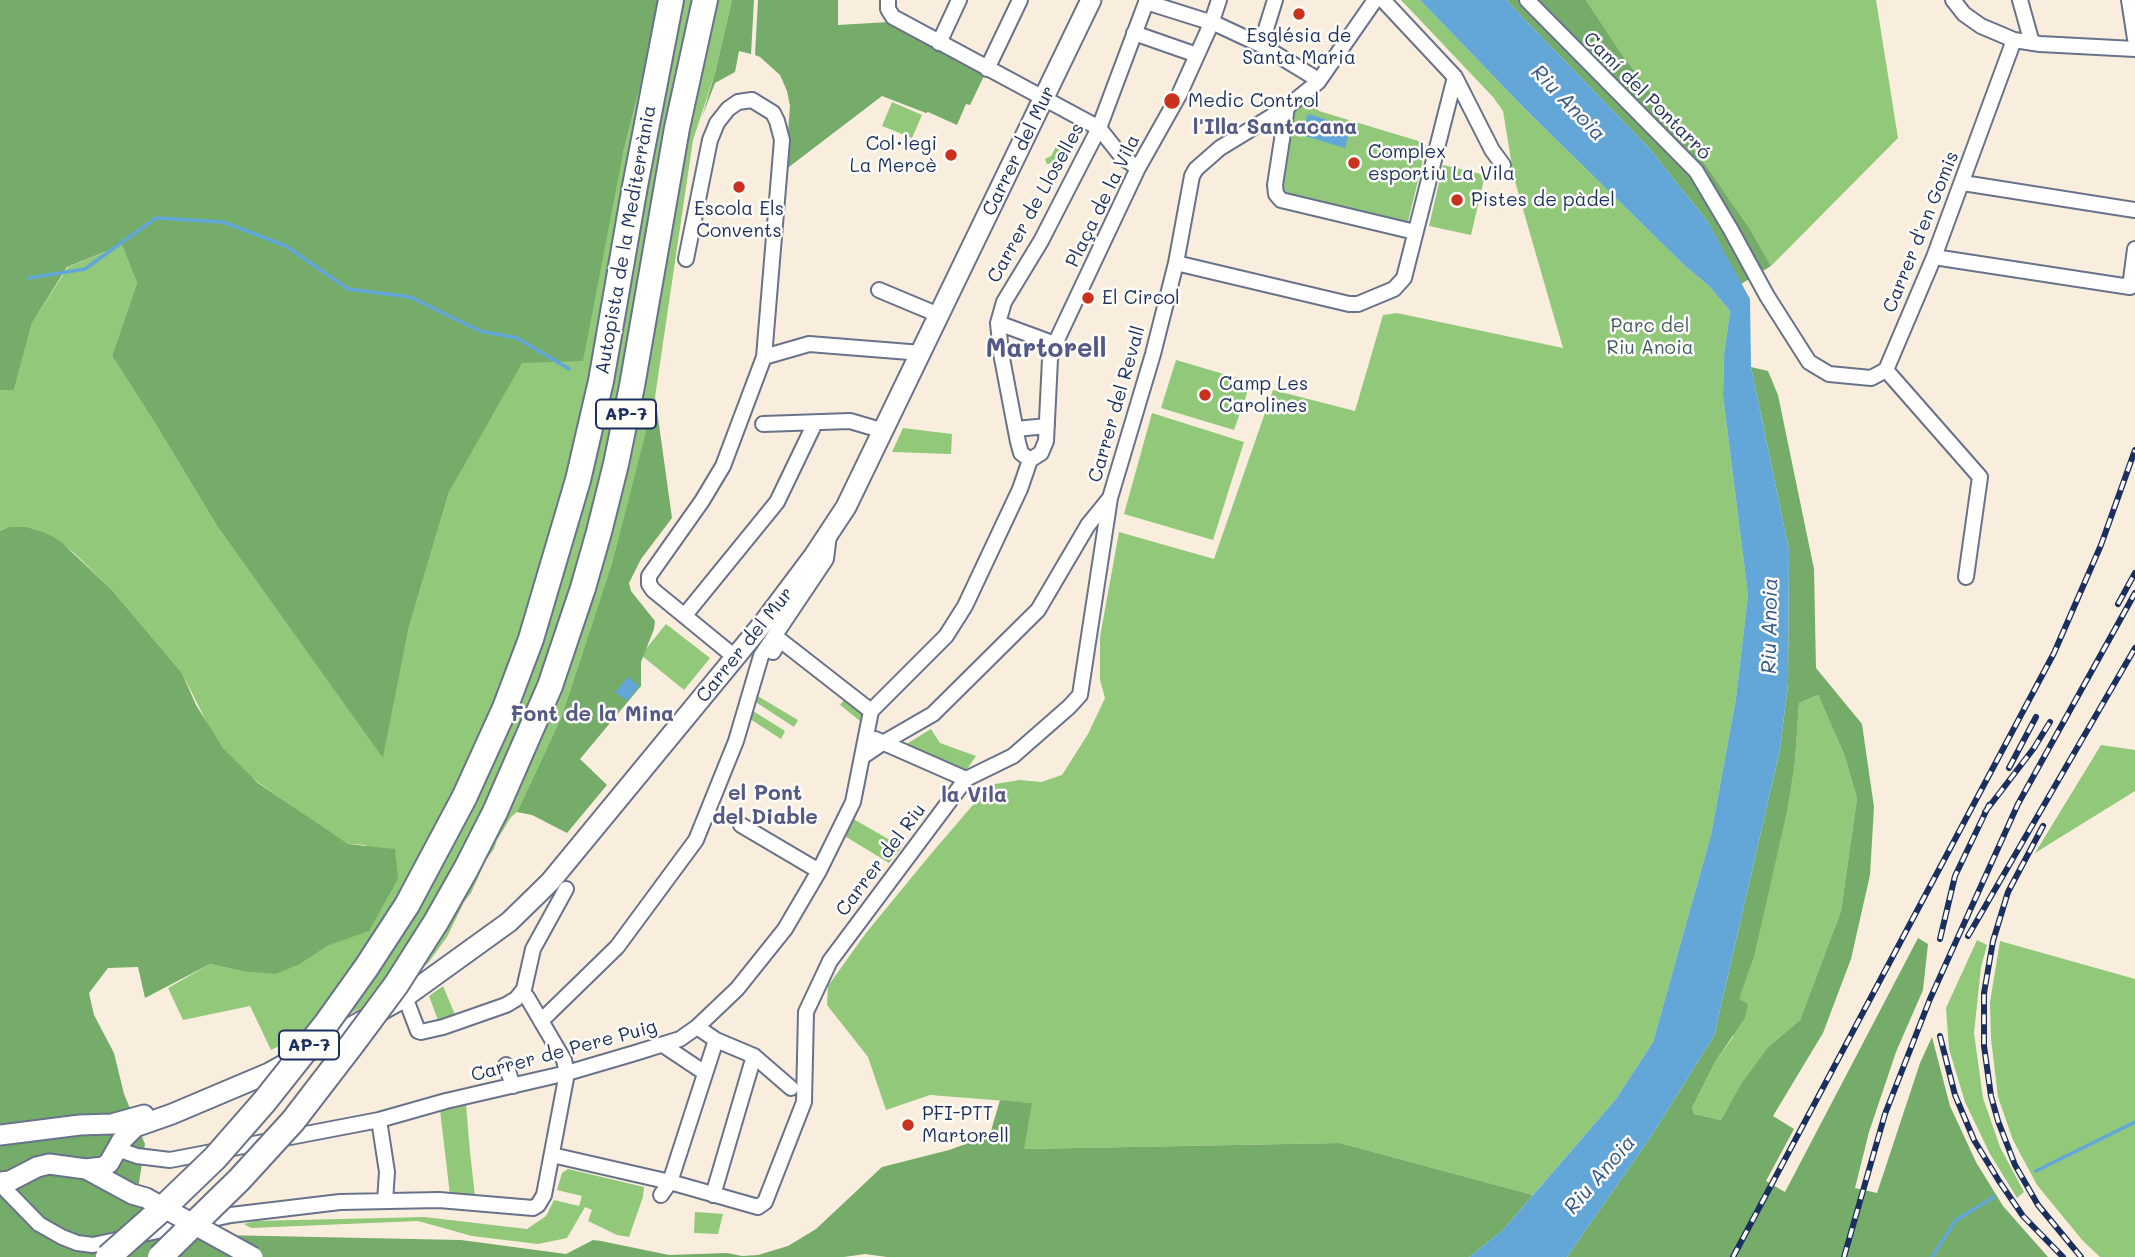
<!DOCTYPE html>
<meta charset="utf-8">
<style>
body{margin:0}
canvas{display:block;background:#f9eede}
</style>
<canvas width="2135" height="1257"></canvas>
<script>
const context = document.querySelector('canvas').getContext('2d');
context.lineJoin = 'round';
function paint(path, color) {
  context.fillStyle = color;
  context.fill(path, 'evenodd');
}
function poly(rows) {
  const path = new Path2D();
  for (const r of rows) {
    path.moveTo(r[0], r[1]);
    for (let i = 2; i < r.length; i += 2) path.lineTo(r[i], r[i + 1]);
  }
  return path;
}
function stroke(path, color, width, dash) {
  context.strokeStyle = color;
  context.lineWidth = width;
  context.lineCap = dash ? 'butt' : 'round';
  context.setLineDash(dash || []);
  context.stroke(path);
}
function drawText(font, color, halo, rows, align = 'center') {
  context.font = font + ' Mali,sans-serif';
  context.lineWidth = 5;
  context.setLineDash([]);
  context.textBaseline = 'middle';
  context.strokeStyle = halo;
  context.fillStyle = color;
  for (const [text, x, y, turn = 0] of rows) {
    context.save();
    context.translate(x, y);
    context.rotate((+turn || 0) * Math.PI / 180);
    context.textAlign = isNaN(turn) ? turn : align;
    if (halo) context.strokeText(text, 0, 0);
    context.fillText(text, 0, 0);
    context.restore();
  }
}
paint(poly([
 [662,0,732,0,715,73,693,140,655,397,612,563,561,718,517,812,511,817,497,840,494,849,486,860,471,893,464,902,447,937,428,963,385,997,271,1050,250,1006,183,1020,168,988,210,964,242,971,302,963,329,945,366,845,348,844,333,835,259,783,233,761,213,735,182,673,111,589,73,552,44,532,27,527,9,527,0,531,0,390,14,390,32,323,68,267,122,245,137,283,112,356,155,423,217,526,383,757,409,627,449,492,623,153],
 [1401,0,1420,0,1525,109,1685,266,1709,286,1730,311,1724,355,1723,396,1748,595,1736,698,1711,835,1653,1042,1616,1099,1533,1195,1340,1143,1023,1149,1031,1103,930,1095,886,1110,868,1057,827,1005,828,986,866,933,930,855,978,799,995,784,1020,780,1041,782,1062,775,1088,734,1105,698,1100,680,1100,637,1119,532,1214,559,1273,390,1355,411,1383,315,1397,313,1563,348,1514,178,1503,111,1493,97],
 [1586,0,1876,0,1898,138,1771,266,1750,229,1707,167,1621,53],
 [1310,100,1319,111,1425,143,1426,147,1408,222,1284,192,1283,178,1293,114,1299,107],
 [892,102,922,115,912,138,882,126],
 [1058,143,1070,146,1061,162,1047,164,1045,159,1051,156],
 [1443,165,1485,175,1471,235,1429,226],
 [1176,360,1251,382,1234,430,1161,408],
 [1152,413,1244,442,1213,540,1124,514],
 [903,428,952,434,951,454,892,452],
 [666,624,710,658,684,690,641,655],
 [756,695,798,720,794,727,754,701],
 [1818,695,1844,754,1857,798,1841,911,1800,1020,1767,1048,1740,1085,1721,1120,1694,1114,1692,1108,1715,1062,1733,1037,1738,1000,1754,957,1795,761,1799,703],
 [847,696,864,712,860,721,840,705],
 [750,709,785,731,781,739,747,717],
 [931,729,940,743,976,756,965,772,900,748],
 [2101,745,2135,750,2135,791,2035,853],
 [850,817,902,847,889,863,843,835],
 [1977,940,1987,945,1981,967,1974,1033,1983,1098,2000,1147,2024,1192,2017,1198,1990,1154,1965,1102,1949,1049,1946,1008],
 [2000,941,2135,979,2135,1257,2100,1257,2083,1241,2037,1185,2013,1140,1998,1097,1991,1039,1990,1002],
 [443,986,456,1017,439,1023,429,996],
 [466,1105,470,1152,475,1196,450,1195,440,1110],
 [568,1169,644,1187,643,1197,629,1237,617,1235,588,1221,592,1210,585,1207,567,1238,538,1244,472,1236,418,1221,251,1228,244,1224,255,1221,424,1217,527,1229,546,1216,554,1200,579,1206,582,1196,557,1190,562,1173],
 [695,1212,723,1214,718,1234,694,1233]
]), '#92c87a');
paint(poly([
 [0,0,662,0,623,153,583,361,522,363,449,492,409,627,383,758,217,526,155,423,112,356,137,283,122,245,67,267,32,323,14,390,0,390],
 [732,0,754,0,751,54,739,51,735,72,715,83,702,117,715,73],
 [758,0,838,0,838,25,889,22,985,74,970,105,966,104,957,125,928,112,926,113,882,96,785,170,790,106,787,91,780,75,760,57,755,55],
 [1506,0,1586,0,1621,53,1707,167,1750,229,1771,266,1741,284,1708,222,1649,148],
 [1751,367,1768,371,1778,395,1814,569,1816,668,1862,724,1874,807,1870,875,1851,959,1823,1033,1773,1116,1794,1129,1766,1181,1785,1192,1918,938,1928,944,1923,990,1896,1052,1869,1132,1855,1188,1877,1193,1920,1063,1932,1037,1950,1106,1976,1162,2003,1206,2048,1257,1567,1257,1652,1135,1714,1036,1780,749,1788,684,1789,550],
 [1818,695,1844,754,1857,798,1841,911,1800,1020,1767,1048,1740,1085,1721,1120,1694,1114,1692,1108,1715,1062,1745,1018,1748,1004,1739,999,1754,957,1787,811,1795,761,1799,703],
 [655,396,672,518,641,559,629,583,631,591,655,621,654,629,641,662,641,686,580,759,607,785,567,833,532,815,517,812,561,718,612,563],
 [9,527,27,527,44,532,60,541,111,589,182,673,196,705,223,748,258,783,348,844,395,849,398,879,369,931,329,945,302,963,276,974,242,971,210,964,145,998,138,967,108,968,89,993,94,1015,114,1053,124,1094,145,1144,138,1189,172,1234,461,1240,566,1254,593,1240,601,1241,669,1255,727,1253,742,1256,758,1255,788,1246,816,1229,882,1167,949,1150,974,1141,991,1131,1000,1100,1032,1103,1024,1149,1340,1143,1533,1195,1502,1231,1469,1257,887,1257,865,1254,844,1257,0,1257,0,531]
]), '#75ac6a');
paint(poly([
 [1420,0,1506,0,1649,148,1708,222,1750,299,1751,367,1789,550,1788,684,1780,749,1714,1036,1652,1135,1567,1257,1469,1257,1502,1231,1616,1099,1653,1042,1711,835,1736,698,1748,595,1723,396,1724,355,1730,311,1709,286,1685,266,1525,109],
 [1308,114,1351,127,1345,148,1301,135],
 [628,677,639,686,627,701,615,692]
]), '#63a7d8');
stroke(poly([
 [29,278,85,269,156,218,223,222,286,246,348,289,410,297,480,331,517,338,569,369],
 [2036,1171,2135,1122],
 [1932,1257,1956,1220,1994,1197]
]), '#63a7d8', 3.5);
const street = poly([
 [888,0,888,9,893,17,1099,128,1122,157,1138,168],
 [1383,0,1455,77,1492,150,1503,165],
 [1527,0,1696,171,1731,230,1767,296,1809,362,1829,374,1871,378,1886,370,1934,257,2014,40],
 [1953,0,1964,14,1981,26,2014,40,2040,44,2135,49],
 [2020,0,2032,43],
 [2129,0,2135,39],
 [1146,2,1216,24,1261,45,1312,76,1318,82],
 [1134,33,1197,55],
 [939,43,959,0],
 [1261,45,1275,0],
 [987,69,1020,0],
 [1287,107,1275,185,1276,194,1281,200,1415,232],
 [1963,183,2135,210],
 [1934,257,2130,287,2135,249],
 [686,259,710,140,717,123,728,109,738,102,752,100,773,113,777,121,782,140,764,357,723,466,702,501,649,576,649,584,653,590,736,658],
 [1176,263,1349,304,1358,304,1394,289,1404,278,1455,77],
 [879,290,934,313],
 [998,323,1055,344],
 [764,357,809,344,922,353],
 [1886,370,1980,477,1966,577],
 [763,424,850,421,884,431],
 [1016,429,1047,426],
 [1030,460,1041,453,1046,441,1050,359,1055,344,1138,168,1179,95,1211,24,1219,0],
 [1030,460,1021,453,1018,442,1001,353,998,323,1004,302,1041,241,1099,128,1147,0],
 [685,615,777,502,815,423],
 [773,652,780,640,871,711],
 [875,739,966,779],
 [862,757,881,744,933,714,1038,610,1088,525,1110,498,1153,354,1176,263,1192,176,1196,169,1220,148,1287,107,1318,82,1375,0],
 [741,825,819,871],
 [405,997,418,1031,421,1032,443,1027,506,1005,516,999,524,989,533,949,566,889],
 [541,1021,617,947,696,840,736,741,761,656,826,559,829,535],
 [697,1027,716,1040,754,1056,791,1088],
 [663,1045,705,1073],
 [506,1065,513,1086],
 [379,1120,387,1172,385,1201],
 [117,1149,137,1156,170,1160,379,1120,446,1101,567,1073,635,1053,680,1039,697,1027,737,989,785,929,819,871,853,802,871,711,946,636,965,606,1020,489,1030,460],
 [552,1155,670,1182,758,1207,765,1202,804,1102,806,1012,830,961,966,779,1013,756,1069,707,1080,695,1110,498],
 [0,1184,39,1224,62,1237,77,1243,93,1245,231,1215,340,1202,439,1200,533,1208,538,1205,544,1195,567,1073,564,1060,527,997],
 [661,1195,670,1182,716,1040],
 [713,1195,754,1056]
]);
const secondary = poly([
 [0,1135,80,1125,112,1124,144,1115],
 [86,1169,132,1194,146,1198],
 [0,1182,10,1181,37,1167,49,1164,86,1169,103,1167,109,1163,122,1140,135,1127,172,1114,269,1073,405,997,509,922,550,882,765,621,813,557,846,507,1091,0]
]);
const highway = poly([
 [464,798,505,708,531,639,578,480,601,381,635,186,671,0],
 [495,812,550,686,583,588,599,532,616,464,632,386,677,128,705,0]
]);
stroke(street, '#69728b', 18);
stroke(secondary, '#69728b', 23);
stroke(highway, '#69728b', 28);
stroke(street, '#fff', 14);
stroke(secondary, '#fff', 19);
stroke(highway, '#fff', 24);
const rail = poly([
 [2118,604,2135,573],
 [2009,768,2036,717],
 [1985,812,2034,748,2050,722],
 [2043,826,2008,892,1993,941,1984,993,1984,1046,1991,1096,1998,1121,2015,1165,2038,1205,2081,1257],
 [1968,936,2135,648],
 [1940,939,1955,876,1989,805],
 [1940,1036,1955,1095,1974,1140,1999,1181,2023,1216,2063,1257],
 [1733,1257,2054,653,2101,545,2135,450],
 [1844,1257,1885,1114,1930,999,2018,804,2135,593]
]);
stroke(rail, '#1b2f5e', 6);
stroke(rail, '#fdfcf7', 3.5, [10]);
const secondaryBridge = poly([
 [146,1198,253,1257]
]);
const highwayBridge = poly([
 [108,1257,161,1210,215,1158,264,1102,326,1024,366,968,407,905,464,798],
 [160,1257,239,1180,293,1121,353,1043,396,985,436,922,466,869,495,812]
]);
stroke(secondaryBridge, '#69728b', 23, []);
stroke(highwayBridge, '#69728b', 28, []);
stroke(secondaryBridge, '#fff', 19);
stroke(highwayBridge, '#fff', 24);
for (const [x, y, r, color] of [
 [1299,14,7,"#c8321e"],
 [1172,101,9,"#c8321e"],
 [951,155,7,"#c8321e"],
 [1354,163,7,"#c8321e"],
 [739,187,7,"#c8321e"],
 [1457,200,7,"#c8321e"],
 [1088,298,7,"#c8321e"],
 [1205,395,7,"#c8321e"],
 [908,1125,7,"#c8321e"]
]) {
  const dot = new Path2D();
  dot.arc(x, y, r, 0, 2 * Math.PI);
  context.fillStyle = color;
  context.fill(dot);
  stroke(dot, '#fdfcf7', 2.5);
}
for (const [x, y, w] of [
 [626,414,60],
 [309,1045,60]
]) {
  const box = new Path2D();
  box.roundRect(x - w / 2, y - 14.5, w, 29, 5);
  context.fillStyle = '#fdfcf7';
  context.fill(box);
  stroke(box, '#1b2f5e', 2);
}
drawText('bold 18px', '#1b2f5e', null, [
 ["AP-7",626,414],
 ["AP-7",309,1045]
]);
drawText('19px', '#1b2f5e', '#fdfcf7', [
 ["Església de",1299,36,"center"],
 ["Santa Maria",1299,58,"center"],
 ["Medic Control",1188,101],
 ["Col·legi",937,144,"right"],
 ["La Mercè",937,166,"right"],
 ["Complex",1368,152],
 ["esportiu La Vila",1368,174],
 ["Pistes de pàdel",1471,200],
 ["Escola Els",739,209,"center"],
 ["Convents",739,231,"center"],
 ["El Circol",1102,298],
 ["Camp Les",1219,384],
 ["Carolines",1219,406],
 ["PFI-PTT",922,1114],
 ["Martorell",922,1136]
], 'left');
drawText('19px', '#1b2f5e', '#fdfcf7', [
 ["Camí del Pontarró",1647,96,45],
 ["Carrer del Mur",1019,151,-64],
 ["Plaça de la Vila",1103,201,-64],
 ["Carrer de Lloselles",1036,203,-61],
 ["Carrer d'en Gomis",1921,232,-68],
 ["Autopista de la Mediterrània",626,240,-80],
 ["Carrer del Revall",1117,404,-74],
 ["Carrer del Mur",745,645,-51],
 ["Carrer del Riu",881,860,-53],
 ["Carrer de Pere Puig",564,1051,-15]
]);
drawText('19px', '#3f5d66', '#fdfcf7', [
 ["Parc del",1650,326],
 ["Riu Anoia",1650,348]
]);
drawText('italic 21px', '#345989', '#fdfcf7', [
 ["Riu Anoia",1568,103,46],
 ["Riu Anoia",1770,626,-89],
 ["Riu Anoia",1600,1175,-49]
]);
drawText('bold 21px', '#545986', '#fdfcf7', [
 ["l'Illa Santacana",1275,128],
 ["Font de la Mina",592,715],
 ["el Pont",765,794],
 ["del Diable",765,818],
 ["la Vila",974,796]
]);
drawText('bold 26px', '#545986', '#fdfcf7', [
 ["Martorell",1046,349]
]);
</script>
